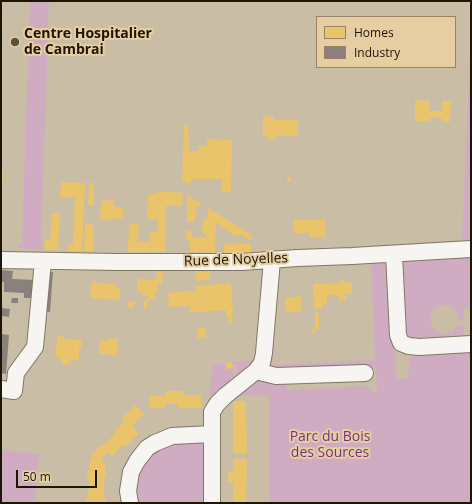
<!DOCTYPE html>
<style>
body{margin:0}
#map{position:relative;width:472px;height:504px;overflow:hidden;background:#cabda5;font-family:"Open Sans",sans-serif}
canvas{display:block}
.frame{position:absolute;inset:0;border:2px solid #1d1505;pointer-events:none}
.legend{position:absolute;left:316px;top:16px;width:140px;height:52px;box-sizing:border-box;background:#e6cea2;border:1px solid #968463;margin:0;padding:5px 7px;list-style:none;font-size:12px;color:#1d1505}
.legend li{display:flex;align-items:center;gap:8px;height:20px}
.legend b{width:20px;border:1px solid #968463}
.scale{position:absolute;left:16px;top:470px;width:81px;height:18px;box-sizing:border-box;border:2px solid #1d1505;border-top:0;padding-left:5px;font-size:12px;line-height:14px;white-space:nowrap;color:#1d1505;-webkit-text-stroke:3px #e6cea2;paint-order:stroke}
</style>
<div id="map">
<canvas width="472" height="504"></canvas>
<div class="frame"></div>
<ul class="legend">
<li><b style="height:11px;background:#e9c46a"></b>Homes</li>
<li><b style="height:11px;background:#8a817c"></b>Industry</li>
</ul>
<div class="scale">50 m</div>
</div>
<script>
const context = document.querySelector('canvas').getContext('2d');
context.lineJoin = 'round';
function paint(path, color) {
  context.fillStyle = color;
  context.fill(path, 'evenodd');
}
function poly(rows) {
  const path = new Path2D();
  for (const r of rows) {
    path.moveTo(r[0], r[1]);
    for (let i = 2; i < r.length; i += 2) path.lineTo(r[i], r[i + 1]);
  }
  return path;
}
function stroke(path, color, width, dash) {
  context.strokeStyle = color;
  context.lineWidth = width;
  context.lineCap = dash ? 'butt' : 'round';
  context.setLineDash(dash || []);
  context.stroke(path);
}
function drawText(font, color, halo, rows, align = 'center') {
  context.font = font + ' "Open Sans",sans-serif';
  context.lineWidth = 4;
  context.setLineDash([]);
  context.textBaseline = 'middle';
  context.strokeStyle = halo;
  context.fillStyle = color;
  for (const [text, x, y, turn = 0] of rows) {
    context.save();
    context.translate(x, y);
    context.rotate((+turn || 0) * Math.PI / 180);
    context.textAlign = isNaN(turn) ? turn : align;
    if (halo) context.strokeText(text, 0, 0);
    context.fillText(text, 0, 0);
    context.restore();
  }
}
paint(poly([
 [30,1,49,1,41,244,44,247,44,250,17,248,22,243],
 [471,33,471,240,462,241],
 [471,254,471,308,464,308,464,321,460,320,459,316,454,308,445,305,441,305,433,310,430,320,434,329,442,334,452,332,458,325,463,325,464,338,412,339,408,336,403,332,400,262,402,259],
 [371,259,387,261,391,270,397,379,408,379,409,360,416,353,471,349,471,503,269,503,269,396,238,395,257,380,286,379,287,390,367,386,372,391,377,394,376,367,283,373,267,367,275,297,277,297,272,365,375,360],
 [264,279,266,279,259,360,253,369,238,381,236,364,232,364,232,362,257,360],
 [226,363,226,368,233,368,234,384,208,409,213,364],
 [204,439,208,503,139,503,132,488,147,461,165,442],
 [1,450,39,454,35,503,1,503]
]), '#d0acc3');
paint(poly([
 [415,100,430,101,430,111,442,111,442,101,451,101,450,122,442,122,442,118,430,118,430,122,415,121],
 [263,116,274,117,274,120,298,120,298,136,279,136,279,135,276,135,276,139,268,139,268,136,263,136],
 [184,125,188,125,189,151,198,151,199,146,207,146,207,139,232,140,231,192,221,192,222,179,191,179,191,184,182,181],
 [1,171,4,171,2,188,1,188],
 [287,177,291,177,291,181,287,181],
 [61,182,85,183,82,251,68,251,68,246,70,246,70,243,73,244,75,198,60,197],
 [89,183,94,183,94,205,88,205],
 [158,191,183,193,182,206,166,206,165,252,127,252,130,224,139,224,138,241,149,242,149,231,157,232,158,220,147,219,148,194,158,194],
 [187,195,202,204,200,207,196,206,195,222,187,222],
 [108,200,114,200,114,207,123,207,123,218,118,218,118,219,100,220,101,201,106,201],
 [208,208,252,235,252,240,249,240,241,235,241,236,234,235,216,223,215,253,190,252,190,239,186,239,186,231,192,231,192,237,206,237,206,234,202,234,203,219,206,219,208,217],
 [52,214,60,214,58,250,44,250,45,240,50,240],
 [293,220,325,220,325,237,309,237,309,233,293,233],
 [85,224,94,225,93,252,84,251],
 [238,242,241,242,241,244,251,244,251,253,224,253,224,243,238,244],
 [195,269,210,269,210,280,196,281],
 [157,270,163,270,162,284,158,283,157,293,155,293,155,299,149,298,149,302,147,302,147,309,143,309,144,301,147,301,148,296,142,296,142,292,137,292,137,279,156,280],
 [340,280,344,280,344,283,352,282,352,294,344,294,347,297,344,301,340,301,338,298,341,295,327,295,327,304,323,304,323,308,314,309,313,284,340,283],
 [92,281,97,281,97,283,116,284,115,287,120,288,119,300,90,298],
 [231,283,233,309,232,324,229,324,228,316,226,316,226,310,197,312,190,312,190,306,169,307,168,293,183,292,183,291,196,291,196,286],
 [301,296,301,311,285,312,285,298],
 [128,301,135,301,134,308,127,307],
 [315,313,319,313,319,329,315,329],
 [197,328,205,328,206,337,197,338],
 [315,329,316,334,312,334,312,330],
 [57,336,65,337,65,339,82,340,81,348,79,348,79,360,70,359,70,362,65,366,59,358,56,357,56,349,55,345,57,344],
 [108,338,118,339,117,355,99,354,100,340,108,341],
 [232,362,233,368,226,369,226,363],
 [165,391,183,391,183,395,201,395,201,408,178,408,178,404,166,404,166,408,149,408,149,396,165,396],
 [233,401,246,401,247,453,233,453],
 [135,405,144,414,132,426,139,433,126,446,124,444,112,456,108,452,102,458,102,461,105,461,105,472,106,471,106,478,104,478,104,497,106,497,106,503,86,503,86,498,88,499,89,479,87,479,87,471,89,471,90,461,92,461,92,454,101,445,103,446,115,434,113,432,125,421,122,418],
 [233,459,247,459,246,503,233,503,233,482,228,482,228,471,233,471]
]), '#e9c46a');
paint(poly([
 [1,270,13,271,12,279,37,280,33,298,24,298,24,293,4,292,4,282,1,282],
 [46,271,53,272,50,312,43,311],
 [12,298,18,298,18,303,11,303],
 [2,308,10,309,9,317,1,316],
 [1,334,9,335,6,374,1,373]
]), '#8a817c');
const minor = poly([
 [394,254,398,335,401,343,409,346,419,347,471,344],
 [1,260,117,262,242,262,297,258,352,256,471,249],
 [256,371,276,376,365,373],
 [1,389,14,391,16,373,35,347,43,261],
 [130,503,128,491,131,472,137,461,147,448,155,443,172,436,212,434],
 [212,503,212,412,217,404,225,396,256,371,262,363,264,353,272,260]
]);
stroke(minor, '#807664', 18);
stroke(minor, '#f7f5f2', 16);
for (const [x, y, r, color] of [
 [15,42,5,"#5a503d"]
]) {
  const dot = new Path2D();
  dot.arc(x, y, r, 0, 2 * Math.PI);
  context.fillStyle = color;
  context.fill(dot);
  stroke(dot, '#e6cea2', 1.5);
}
drawText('bold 14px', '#1d1505', '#e6cea2', [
 ["Centre Hospitalier",24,34],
 ["de Cambrai",24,50]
], 'left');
drawText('14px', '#1d1505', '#e6cea2', [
 ["Rue de Noyelles",236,260,-2]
]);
drawText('14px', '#793282', '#e6cea2', [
 ["Parc du Bois",330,437],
 ["des Sources",330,453]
]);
</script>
